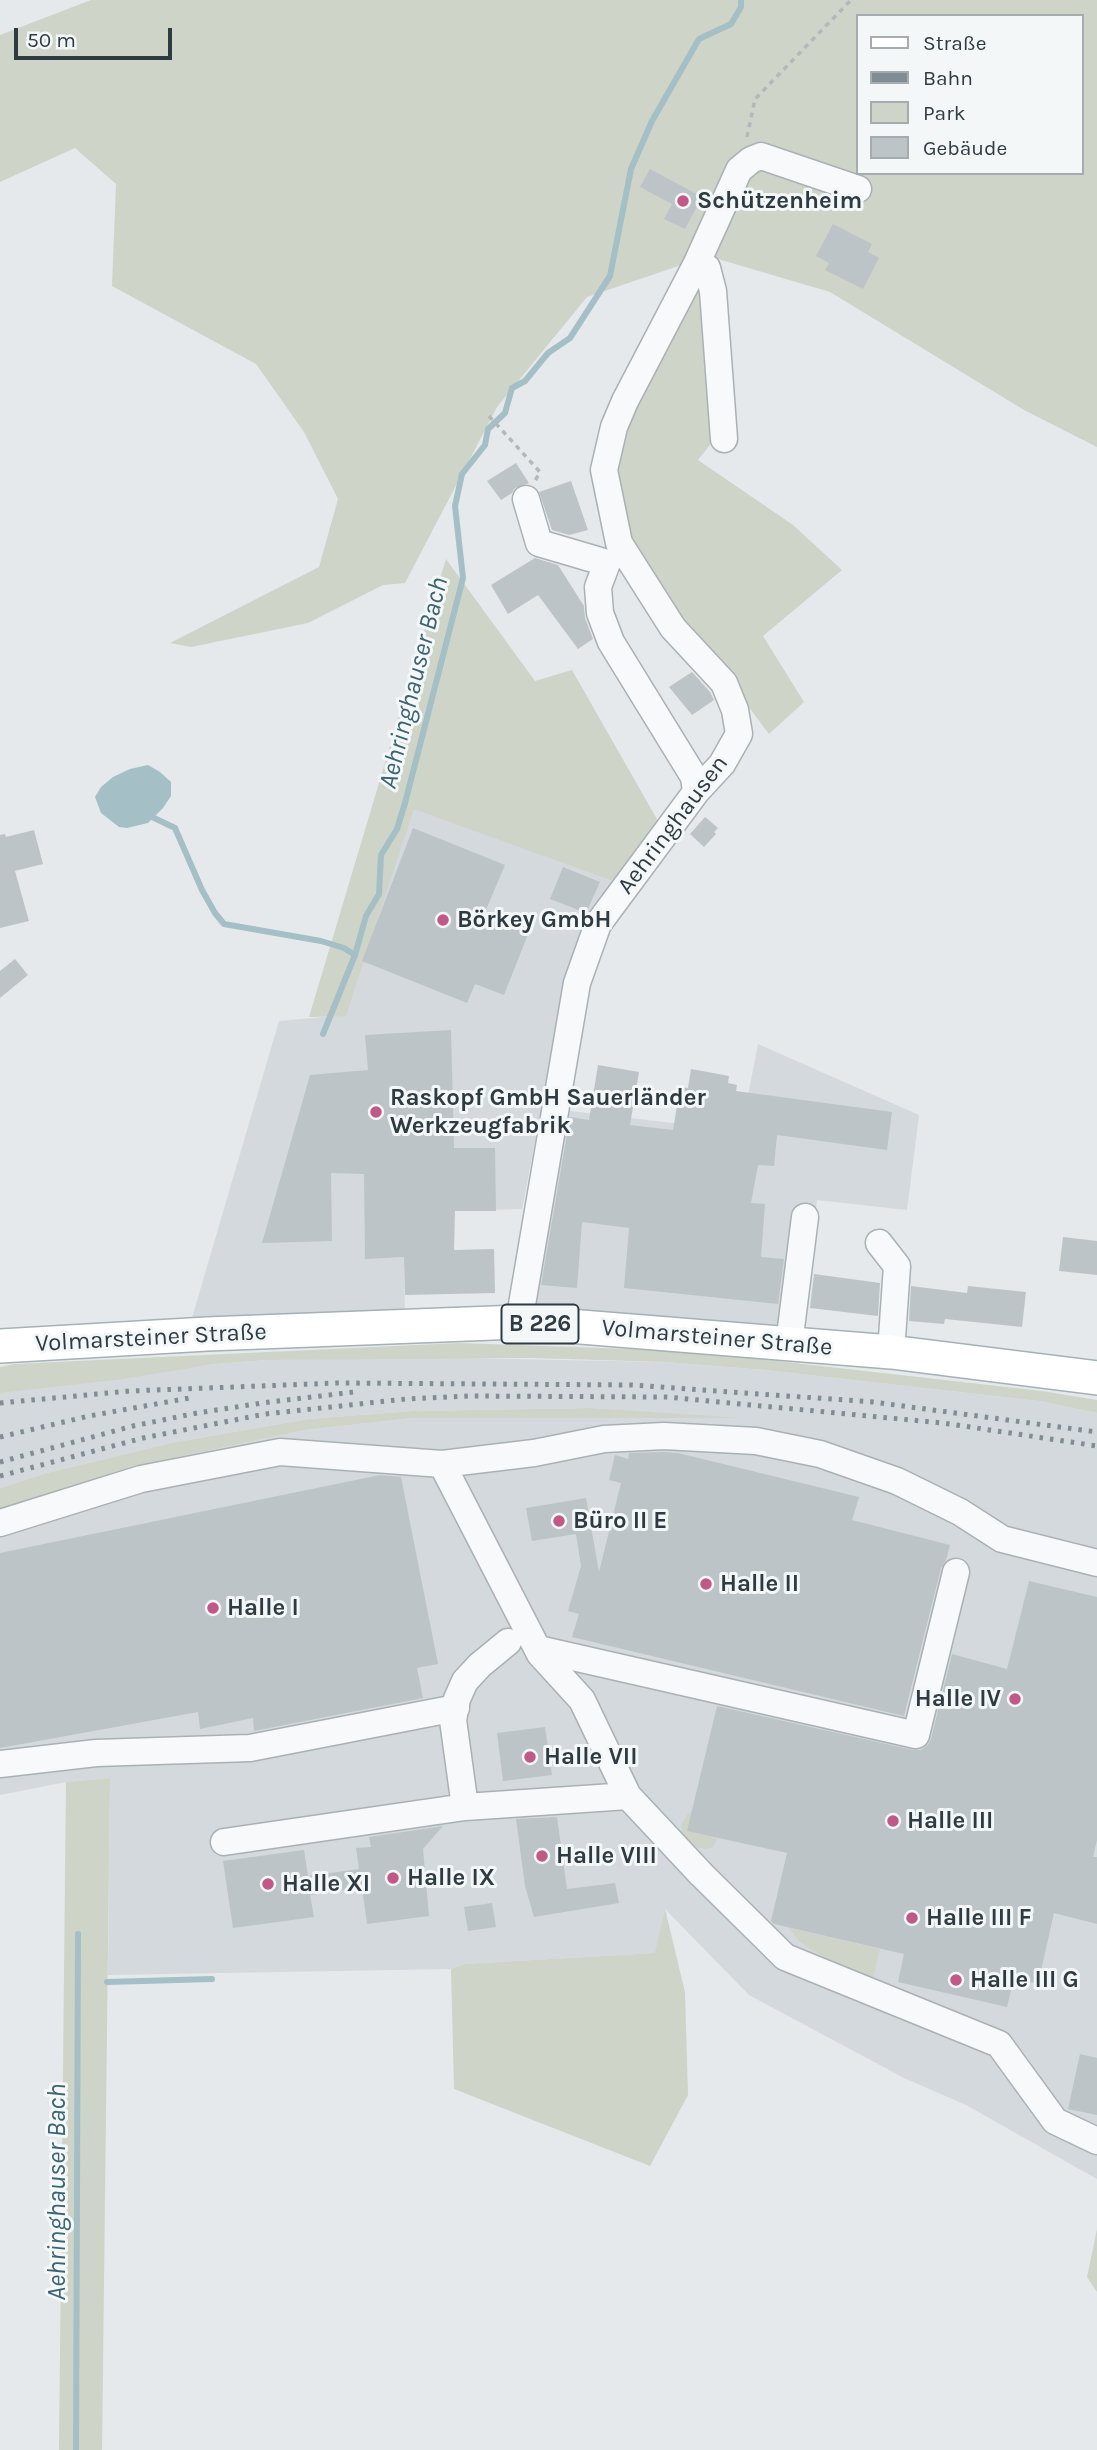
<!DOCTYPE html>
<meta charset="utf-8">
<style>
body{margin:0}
#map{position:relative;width:1097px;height:2450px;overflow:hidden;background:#e5e9eb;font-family:Karla,sans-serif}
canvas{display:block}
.legend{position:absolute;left:856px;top:14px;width:228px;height:161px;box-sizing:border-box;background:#f4f7f8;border:2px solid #a5acaf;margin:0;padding:9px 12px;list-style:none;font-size:21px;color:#2e3b42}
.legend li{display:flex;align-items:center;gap:14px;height:35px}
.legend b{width:35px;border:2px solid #a5acaf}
.scale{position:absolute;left:14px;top:28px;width:158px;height:32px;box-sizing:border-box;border:4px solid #2e3b42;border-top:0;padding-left:9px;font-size:21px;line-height:24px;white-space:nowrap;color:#2e3b42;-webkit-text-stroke:5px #f4f7f8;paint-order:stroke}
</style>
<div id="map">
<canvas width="1097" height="2450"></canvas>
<ul class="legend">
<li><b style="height:9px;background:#fff"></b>Straße</li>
<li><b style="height:9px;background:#808d93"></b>Bahn</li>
<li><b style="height:19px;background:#ced4c7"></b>Park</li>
<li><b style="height:19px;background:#bdc4c7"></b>Gebäude</li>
</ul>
<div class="scale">50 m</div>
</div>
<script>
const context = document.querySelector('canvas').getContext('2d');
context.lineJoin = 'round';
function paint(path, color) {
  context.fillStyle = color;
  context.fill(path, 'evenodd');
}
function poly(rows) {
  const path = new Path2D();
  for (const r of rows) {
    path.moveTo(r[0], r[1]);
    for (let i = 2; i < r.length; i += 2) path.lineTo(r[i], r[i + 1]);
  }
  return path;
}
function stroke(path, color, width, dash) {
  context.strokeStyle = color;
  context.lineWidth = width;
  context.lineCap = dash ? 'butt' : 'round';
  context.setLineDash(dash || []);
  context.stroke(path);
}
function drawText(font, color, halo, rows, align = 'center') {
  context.font = font + ' Karla,sans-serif';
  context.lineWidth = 6;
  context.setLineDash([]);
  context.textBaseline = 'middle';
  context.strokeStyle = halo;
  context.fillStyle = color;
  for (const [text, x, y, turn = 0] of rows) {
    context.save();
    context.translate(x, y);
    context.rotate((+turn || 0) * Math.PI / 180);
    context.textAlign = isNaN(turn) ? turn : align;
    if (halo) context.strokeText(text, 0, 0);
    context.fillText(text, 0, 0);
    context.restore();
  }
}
paint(poly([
 [414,808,618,883,561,1007,522,1209,455,1211,404,1251,405,1326,189,1328,279,1021,346,1015],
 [758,1044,919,1115,907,1210,817,1200,802,1331,528,1307,559,1170,562,1110,741,1131],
 [409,1357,666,1362,765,1370,1039,1401,1097,1413,1097,2179,966,2105,904,2078,749,1995,665,1909,656,1953,464,1964,451,1969,108,1975,110,1778,66,1782,0,1795,0,1514,131,1467,305,1430,413,1418,726,1418,592,1408,413,1411,308,1419,171,1443,47,1473,0,1488,0,1393,214,1364,268,1360]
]), '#d3d9dd');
paint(poly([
 [91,0,1097,0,1097,447,1024,410,830,292,708,256,587,297,497,407,405,583,383,585,308,623,191,647,170,643,319,567,338,499,304,432,256,364,112,286,116,184,75,148,0,182,0,35],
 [857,16,1081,16,1081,173,857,173],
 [698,285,713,441,698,460,793,525,842,570,763,636,804,702,769,734,661,590,628,539,617,498,617,453,626,423],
 [446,559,535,681,572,670,658,821,618,883,414,809,346,1016,309,1017],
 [459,1343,688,1351,1042,1391,1097,1400,1097,1413,1039,1401,765,1370,666,1362,530,1358,268,1360,214,1364,123,1379,0,1393,0,1367,14,1364],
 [592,1408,741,1418,413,1418,305,1430,131,1467,0,1510,0,1488,47,1473,171,1443,308,1419,413,1411],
 [110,1778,102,2450,59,2450,66,1782],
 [692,1811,688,1831,717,1838,713,1847,707,1849,696,1847,682,1835,681,1826,687,1815],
 [665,1909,685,1992,688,2095,650,2166,454,2089,451,1969,464,1964,655,1953],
 [789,1928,880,1949,873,1978,847,1969,812,1950,799,1941],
 [1097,2229,1097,2292,1087,2277]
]), '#ced4c7');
paint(poly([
 [148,765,160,772,171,782,171,796,163,808,148,823,127,828,119,827,101,813,95,797,101,787,113,777,130,769]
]), '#a4bfc6');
stroke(poly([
 [152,817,175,828,202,890,215,913,224,924,321,941,344,948,355,955],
 [323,1034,355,955,366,916,379,894,381,855,397,829,405,803,463,578,455,506,462,474,485,445,488,429,505,413,512,388,525,381,548,353,570,338,610,276,631,169,652,121,699,39,731,24,741,7,741,0],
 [107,1982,212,1979],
 [76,2450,78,1934]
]), '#a4bfc6', 6);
paint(poly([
 [650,169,702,197,685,229,664,219,672,204,640,187],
 [833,224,872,244,868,252,879,258,863,289,825,270,829,263,816,256],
 [516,463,529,483,515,488,512,493,501,500,487,481],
 [571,481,588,530,569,535,552,530,539,492],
 [535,558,558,565,584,606,585,618,593,639,578,649,538,595,508,614,491,585],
 [692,672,710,692,714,700,692,715,669,687],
 [705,817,718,828,714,832,716,834,704,847,690,834],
 [413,828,505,865,485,912,530,929,504,995,475,984,467,1003,362,961],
 [34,830,43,864,15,871,29,921,0,928,0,835,5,834,6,837],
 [563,867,600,882,586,913,550,899],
 [15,959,28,975,0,998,0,971],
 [451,1030,454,1148,495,1148,496,1211,455,1211,454,1250,494,1249,495,1293,405,1295,404,1257,365,1259,364,1174,331,1173,332,1241,262,1243,310,1075,368,1070,365,1035],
 [598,1065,639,1072,630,1125,673,1130,680,1087,688,1088,691,1069,729,1076,728,1083,737,1085,736,1091,892,1112,887,1150,777,1135,774,1166,758,1165,751,1203,765,1204,761,1257,784,1259,778,1304,624,1288,629,1228,582,1222,577,1288,541,1285,570,1117,589,1120],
 [1063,1237,1097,1241,1097,1275,1059,1271],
 [814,1274,880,1283,878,1316,810,1308],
 [911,1286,967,1293,968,1286,1026,1292,1022,1327,945,1319,944,1324,909,1321],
 [664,1452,678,1453,859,1497,852,1520,950,1545,946,1560,941,1568,904,1716,572,1637,579,1614,568,1611,581,1566,576,1534,532,1541,526,1508,586,1498,599,1572,621,1483,609,1480,615,1455,628,1459,629,1453],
 [380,1475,401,1477,438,1664,417,1668,423,1698,254,1731,253,1718,200,1729,198,1712,0,1748,0,1553],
 [1029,1581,1097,1597,1097,1840,1093,1857,1097,1857,1097,1924,1054,1913,1038,1984,1014,1978,1007,2007,898,1982,904,1954,774,1924,771,1921,787,1853,687,1831,717,1706,913,1750,921,1750,928,1745,931,1739,952,1654,1007,1669],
 [545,1727,552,1775,503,1781,497,1733],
 [557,1817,567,1889,615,1883,619,1903,534,1917,525,1886,516,1819],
 [443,1826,423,1849,429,1916,367,1924,362,1887,310,1895,314,1917,233,1928,223,1861,304,1850,308,1876,359,1869,356,1848,371,1847,369,1837],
 [492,1903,496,1927,468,1931,464,1907],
 [1080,2054,1097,2058,1097,2115,1068,2109]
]), '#bdc4c7');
const minor = poly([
 [696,265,739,170,751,160,761,156,858,189],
 [526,499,539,543,607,563,598,587,600,613,611,642,694,777,696,792],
 [879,1243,897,1266,891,1352],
 [519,1322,577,983,598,924,696,792,722,764,739,734,735,710,724,683,673,628,619,543,604,470,614,427,625,401,696,265,707,268,713,291,724,439],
 [789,1344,805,1217],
 [442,1464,540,1654,582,1700,628,1796,701,1874,785,1957,999,2044,1055,2121,1097,2141],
 [0,1523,141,1479,280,1452,442,1464,534,1453,604,1439,664,1436,756,1441,820,1454,897,1481,960,1512,1002,1539,1097,1563],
 [538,1649,916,1735,956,1572],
 [0,1764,96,1753,250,1748,456,1708],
 [465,1807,453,1720,457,1699,465,1681,480,1665,508,1642],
 [224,1842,465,1807,628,1796]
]);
const major = poly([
 [0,1346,207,1334,519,1322,891,1352,1097,1378]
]);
stroke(minor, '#aab1b5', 29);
stroke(major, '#a5b1b5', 36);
stroke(poly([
 [747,137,755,99,851,0],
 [489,416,540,472,535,481]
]), '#b3b8bb', 3.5, [5, 5]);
stroke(minor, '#f7f9fa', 26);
stroke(major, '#fff', 33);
stroke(poly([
 [0,1403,130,1391,338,1383,632,1385,873,1402,1097,1432],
 [0,1437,89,1416,195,1397],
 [0,1462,133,1426,197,1413,262,1403,354,1392],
 [0,1476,143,1438,265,1414,406,1399,469,1396,666,1397,943,1423,1097,1446]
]), '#808d93', 5, [3.5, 7]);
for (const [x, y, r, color] of [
 [683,201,7,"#c05988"],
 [443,920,7,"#c05988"],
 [376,1112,7,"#c05988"],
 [559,1521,7,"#c05988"],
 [706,1584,7,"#c05988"],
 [213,1608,7,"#c05988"],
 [1015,1699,7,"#c05988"],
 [530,1757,7,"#c05988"],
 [893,1821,7,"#c05988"],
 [542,1856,7,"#c05988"],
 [393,1878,7,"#c05988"],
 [268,1884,7,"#c05988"],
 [912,1918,7,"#c05988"],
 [956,1980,7,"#c05988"]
]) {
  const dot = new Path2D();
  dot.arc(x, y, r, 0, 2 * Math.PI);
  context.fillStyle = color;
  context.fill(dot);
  stroke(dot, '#f4f7f8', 2.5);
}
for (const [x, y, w] of [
 [540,1324,77]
]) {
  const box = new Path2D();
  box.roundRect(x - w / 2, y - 19.5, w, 39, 5);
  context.fillStyle = '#f4f7f8';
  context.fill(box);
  stroke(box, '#2e3b42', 2);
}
drawText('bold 23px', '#2e3b42', null, [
 ["B 226",540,1324]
]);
drawText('bold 24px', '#2e3b42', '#f4f7f8', [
 ["Schützenheim",697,201],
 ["Börkey GmbH",457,920],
 ["Raskopf GmbH Sauerländer",390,1098],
 ["Werkzeugfabrik",390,1126],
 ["Büro II E",573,1521],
 ["Halle II",720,1584],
 ["Halle I",227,1608],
 ["Halle IV",1001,1699,"right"],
 ["Halle VII",544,1757],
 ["Halle III",907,1821],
 ["Halle VIII",556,1856],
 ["Halle IX",407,1878],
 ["Halle XI",282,1884],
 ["Halle III F",926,1918],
 ["Halle III G",970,1980]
], 'left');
drawText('24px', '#2e3b42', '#f4f7f8', [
 ["Aehringhausen",673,825,-53],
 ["Volmarsteiner Straße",151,1338,-3],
 ["Volmarsteiner Straße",717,1338,5]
]);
drawText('italic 26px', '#3c6471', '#f4f7f8', [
 ["Aehringhauser Bach",414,683,-76],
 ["Aehringhauser Bach",58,2192,-90]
]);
</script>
